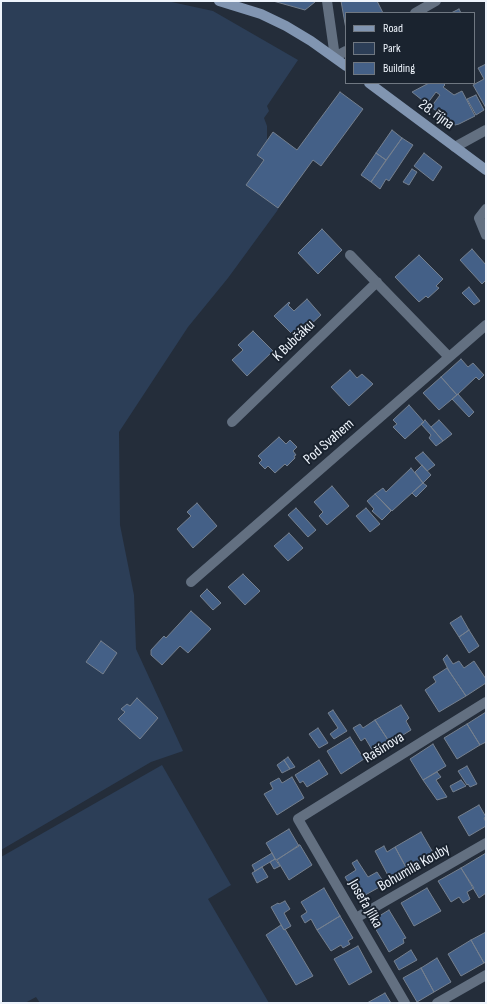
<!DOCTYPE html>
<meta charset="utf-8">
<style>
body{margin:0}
#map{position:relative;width:487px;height:1004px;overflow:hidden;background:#242d3a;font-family:"Sofia Sans Condensed",sans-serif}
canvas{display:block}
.frame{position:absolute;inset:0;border:2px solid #eef4fc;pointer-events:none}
.legend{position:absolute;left:345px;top:12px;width:130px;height:72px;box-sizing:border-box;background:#1a232f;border:1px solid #6f7781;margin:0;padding:5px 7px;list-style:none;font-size:12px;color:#eef4fc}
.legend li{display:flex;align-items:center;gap:8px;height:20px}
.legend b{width:20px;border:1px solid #6f7781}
</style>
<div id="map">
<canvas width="487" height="1004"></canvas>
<div class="frame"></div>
<ul class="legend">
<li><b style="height:5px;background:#8195b1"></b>Road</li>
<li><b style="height:11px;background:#2c3e57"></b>Park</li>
<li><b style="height:11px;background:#446087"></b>Building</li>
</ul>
</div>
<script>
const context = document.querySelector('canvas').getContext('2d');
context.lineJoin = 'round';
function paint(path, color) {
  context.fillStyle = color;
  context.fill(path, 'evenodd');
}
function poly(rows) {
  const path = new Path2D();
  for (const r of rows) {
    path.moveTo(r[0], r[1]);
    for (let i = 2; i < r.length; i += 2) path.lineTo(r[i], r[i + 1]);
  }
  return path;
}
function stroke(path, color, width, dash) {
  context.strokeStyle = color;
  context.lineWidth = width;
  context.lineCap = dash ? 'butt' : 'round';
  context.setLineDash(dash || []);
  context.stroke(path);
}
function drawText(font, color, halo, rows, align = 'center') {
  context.font = font + ' "Sofia Sans Condensed",sans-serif';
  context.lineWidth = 4;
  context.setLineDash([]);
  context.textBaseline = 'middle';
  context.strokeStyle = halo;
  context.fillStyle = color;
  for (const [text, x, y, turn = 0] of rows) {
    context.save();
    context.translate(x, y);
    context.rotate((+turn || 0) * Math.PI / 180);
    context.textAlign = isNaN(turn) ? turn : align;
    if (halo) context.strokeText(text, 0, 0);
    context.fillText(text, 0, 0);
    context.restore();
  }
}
paint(poly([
 [1,1,167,1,213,11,298,60,267,106,269,111,264,118,267,126,267,141,257,154,265,159,279,207,277,211,228,278,188,327,119,432,120,525,134,595,136,649,183,751,151,762,1,850],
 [162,765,231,885,208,899,269,1003,40,1003,36,997,25,1003,4,1003,1,999,1,857]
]), '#2c3e57');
const building = poly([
 [273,1,315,1,315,2,305,10,273,1],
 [341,1,377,1,383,13,346,13,346,29,341,1],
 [459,9,461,13,451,13,459,9],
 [486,64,486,108,473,85,484,79,478,68,486,64],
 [429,83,443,83,445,85,443,87,454,95,462,91,475,116,459,124,455,125,431,107,440,95,436,92,427,104,412,92,429,83],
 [340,92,363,109,321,166,313,160,278,208,246,185,264,160,257,155,273,132,297,150,340,92],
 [476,95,484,110,476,115,467,99,476,95],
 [392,130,402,138,386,160,376,153,392,130],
 [402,138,413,145,389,181,386,179,380,189,371,182,402,138],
 [376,153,386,160,371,182,361,175,376,153],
 [424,153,442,167,433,181,414,166,424,153],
 [412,169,417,172,409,185,403,182,412,169],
 [322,229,342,250,318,274,298,253,322,229],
 [472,249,486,265,486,280,482,284,460,260,472,249],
 [419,255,443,279,436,286,439,288,428,298,426,296,419,302,395,277,419,255],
 [469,287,480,301,474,305,462,293,469,287],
 [307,299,321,315,296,338,274,316,289,302,290,303,288,305,294,311,307,299],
 [253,331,273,351,247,376,232,360,243,350,238,345,253,331],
 [461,359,468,367,473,363,484,375,479,380,476,377,457,395,441,377,461,359],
 [350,370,357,378,362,374,373,384,349,406,331,387,350,370],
 [441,377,457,395,439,410,423,393,441,377],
 [458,394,474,412,469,417,452,399,458,394],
 [409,405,424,422,405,439,393,427,397,424,393,420,409,405],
 [425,420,443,441,436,446,429,438,431,435,421,424,425,420],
 [439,420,452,434,443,441,431,427,439,420],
 [279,437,286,444,290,440,297,447,293,451,296,455,294,456,295,458,287,466,285,464,275,473,268,466,265,469,259,463,262,460,258,456,279,437],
 [423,452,435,465,427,471,415,458,423,452],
 [422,465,431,475,423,483,415,472,422,465],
 [411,468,423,483,392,511,375,494,383,488,386,492,411,468],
 [423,483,427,486,416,497,412,493,423,483],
 [332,486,349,506,327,525,319,516,323,512,314,502,332,486],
 [375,494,391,511,382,520,372,511,374,509,367,501,375,494],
 [197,503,217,526,193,548,177,529,191,516,187,512,197,503],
 [296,508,316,530,308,537,288,515,296,508],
 [366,508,380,524,370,532,356,516,366,508],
 [289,533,303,548,288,561,274,546,289,533],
 [243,574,260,591,245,605,228,587,243,574],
 [207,589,221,603,213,610,200,596,207,589],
 [191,611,211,629,188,653,180,646,162,665,151,655,151,650,164,636,166,638,191,611],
 [461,616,469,630,459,637,450,623,461,616],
 [469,630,479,646,469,653,459,637,469,630],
 [101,641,117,653,103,674,86,662,101,641],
 [447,655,453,664,459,661,464,668,474,661,486,679,486,683,466,696,449,671,443,659,447,655],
 [447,668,466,696,439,712,425,690,436,682,433,677,447,668],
 [137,698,158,718,140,739,118,719,125,712,121,709,127,704,130,706,137,698],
 [401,705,409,718,406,721,411,730,390,743,375,720,401,705],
 [333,710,347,731,334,739,330,734,338,728,328,713,333,710],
 [486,712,486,742,480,745,467,724,486,712],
 [375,720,390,743,374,753,365,738,361,741,353,728,360,724,363,728,375,720],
 [467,724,480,745,457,759,444,738,467,724],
 [318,728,328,743,319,748,309,734,318,728],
 [350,737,364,759,341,774,327,751,350,737],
 [433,744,446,766,423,780,410,759,433,744],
 [288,757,295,767,290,769,284,760,288,757],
 [284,760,290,769,282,773,277,765,284,760],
 [319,760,328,774,307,787,303,781,300,783,295,775,319,760],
 [467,766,477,784,470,787,468,784,467,785,458,771,467,766],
 [437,772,441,777,436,780,447,797,437,800,423,780,437,772],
 [292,777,304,798,277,815,264,794,273,789,270,783,279,778,282,783,292,777],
 [461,780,466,786,453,792,450,786,461,780],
 [479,805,486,817,484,818,486,822,486,826,469,836,458,817,479,805],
 [289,829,299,846,276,860,266,843,289,829],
 [421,832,435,856,408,871,395,847,421,832],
 [299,845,300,845,312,865,289,880,277,860,299,845],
 [384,846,387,852,395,847,408,871,391,881,375,851,384,846],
 [272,853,275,859,255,871,252,865,272,853],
 [486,853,486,893,479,898,461,868,486,853],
 [275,859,280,866,274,869,270,862,275,859],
 [357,860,368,877,377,872,385,884,358,899,345,877,356,870,352,863,357,860],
 [262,867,268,877,257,883,252,873,262,867],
 [461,868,474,888,467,892,470,899,463,903,459,897,451,902,438,881,461,868],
 [324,888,340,916,317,930,311,919,305,923,301,916,307,912,301,902,324,888],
 [427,888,441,911,414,926,401,903,427,888],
 [285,901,290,909,284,913,291,926,284,930,271,907,278,903,279,904,285,901],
 [389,910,406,938,403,939,404,943,389,952,371,921,389,910],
 [340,916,353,938,348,941,350,944,343,948,341,945,331,951,317,930,340,916],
 [281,925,284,930,285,929,313,976,296,985,266,935,281,925],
 [486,932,486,962,484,963,471,940,486,932],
 [471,940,484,963,461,976,448,954,471,940],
 [358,946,372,972,349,985,334,959,358,946],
 [411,950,417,960,399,970,394,961,411,950],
 [437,958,451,982,434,992,421,968,437,958],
 [421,968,434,992,417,1002,403,978,421,968],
 [385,993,391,1003,367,1003,385,993]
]);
paint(building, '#446087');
stroke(building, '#75808f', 1);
stroke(poly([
 [486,209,479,218,486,235]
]), '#637081', 10);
stroke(poly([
 [327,1,335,57,346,51],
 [415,13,436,1],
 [455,147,486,130],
 [350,255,449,357],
 [232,422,377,282],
 [191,582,486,325],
 [356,918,486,843],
 [405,1003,298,819,486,702],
 [437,1003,486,975]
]), '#637081', 10);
stroke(poly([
 [219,1,261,14,286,26,311,41,346,66],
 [369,83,486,170]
]), '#8195b1', 10);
drawText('15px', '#eef4fc', '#1a232f', [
 ["28. října",436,115,36],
 ["K Bubčáku",294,341,-44],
 ["Pod Svahem",329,442,-41],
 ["Rašínova",384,748,-32],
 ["Bohumila Kouby",414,868,-30],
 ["Josefa Jílka",365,904,60]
]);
</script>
